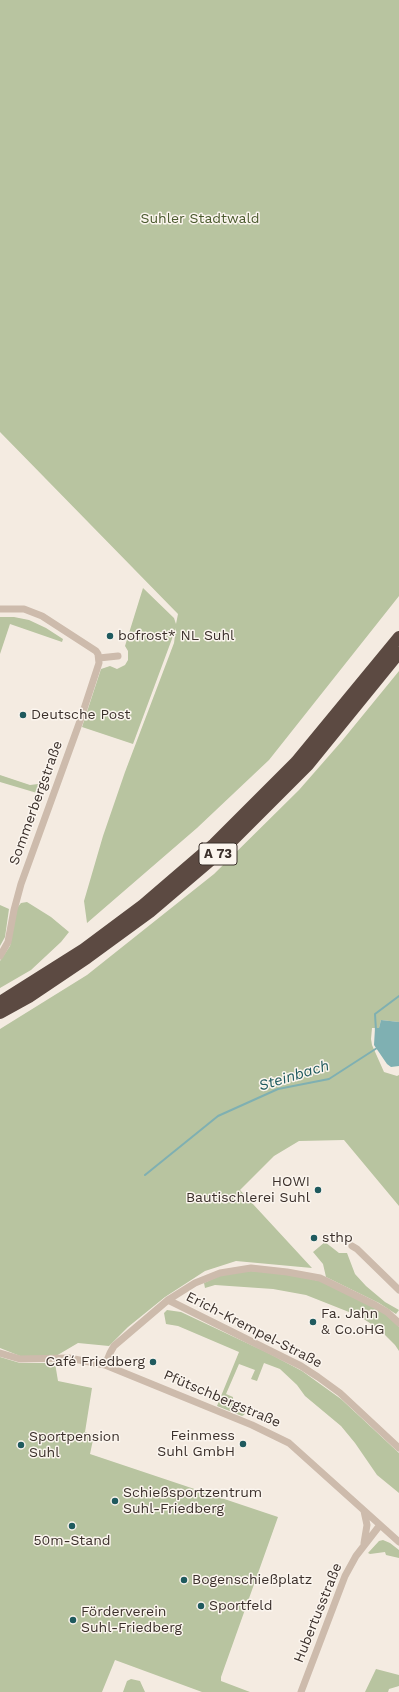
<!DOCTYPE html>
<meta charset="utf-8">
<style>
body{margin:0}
canvas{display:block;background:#f4ebe1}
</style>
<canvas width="399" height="1692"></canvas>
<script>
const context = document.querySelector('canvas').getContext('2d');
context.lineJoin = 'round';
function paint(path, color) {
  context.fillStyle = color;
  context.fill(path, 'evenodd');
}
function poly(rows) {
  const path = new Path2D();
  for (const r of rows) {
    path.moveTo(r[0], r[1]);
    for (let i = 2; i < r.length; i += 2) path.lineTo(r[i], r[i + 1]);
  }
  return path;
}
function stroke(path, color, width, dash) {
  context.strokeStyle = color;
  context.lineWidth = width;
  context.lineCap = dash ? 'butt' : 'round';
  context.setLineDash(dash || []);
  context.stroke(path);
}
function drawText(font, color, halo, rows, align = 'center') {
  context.font = font + ' "Work Sans",sans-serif';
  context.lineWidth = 3;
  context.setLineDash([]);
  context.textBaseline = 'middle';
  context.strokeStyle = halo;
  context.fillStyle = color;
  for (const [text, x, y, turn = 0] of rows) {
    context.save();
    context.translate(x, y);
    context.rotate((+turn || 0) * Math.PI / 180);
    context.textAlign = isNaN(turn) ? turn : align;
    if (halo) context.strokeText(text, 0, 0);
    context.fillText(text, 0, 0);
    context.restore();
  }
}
paint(poly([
 [0,0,399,0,399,596,269,760,197,828,87,923,84,901,103,836,125,772,174,643,176,628,133,744,82,727,101,669,110,666,117,669,125,665,128,660,128,651,125,646,143,588,174,618,176,624,178,614,0,432],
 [0,617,14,617,29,620,46,628,63,639,62,642,10,624,0,654],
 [399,671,399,1022,381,1020,379,1028,372,1028,371,1039,372,1045,384,1072,397,1076,399,1075,399,1206,344,1140,299,1141,274,1156,240,1190,312,1268,236,1261,205,1271,165,1297,128,1327,109,1346,78,1343,56,1356,20,1356,0,1348,0,1029,87,975,214,874,299,790,341,742],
 [0,775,30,785,38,784,37,793,0,782],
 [27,902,51,917,69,932,61,942,31,970,0,988,0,961,10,946,17,908,21,903],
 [0,905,9,909,5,937,0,946],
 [325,1242,339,1253,347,1253,355,1274,366,1286,385,1302,399,1310,396,1314,379,1303,326,1277,323,1264,313,1252],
 [251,1271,283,1274,320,1281,380,1309,396,1322,399,1327,399,1351,395,1345,379,1329,359,1316,306,1295,273,1289,215,1285,205,1288,204,1283,226,1273],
 [167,1310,181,1312,268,1353,302,1371,341,1399,399,1453,399,1493,377,1475,355,1443,341,1426,305,1396,297,1385,280,1369,264,1363,257,1381,251,1379,255,1370,239,1364,226,1394,233,1397,233,1400,247,1406,248,1407,244,1415,242,1416,217,1406,239,1352,178,1326,166,1324,164,1313],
 [0,1357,20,1363,55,1363,58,1381,92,1388,85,1432,94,1435,90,1454,278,1517,221,1677,221,1681,250,1692,202,1692,115,1660,102,1692,0,1692],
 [383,1540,390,1543,399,1550,399,1558,386,1555,385,1552,370,1554,368,1553,379,1541],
 [376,1669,399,1675,399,1686,389,1689,388,1692,365,1692],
 [131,1679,140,1681,145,1692,123,1692,127,1681]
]), '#b8c4a0');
paint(poly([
 [381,1020,399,1022,399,1066,391,1067,387,1064,374,1045,375,1028,379,1028]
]), '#7fb0b2');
stroke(poly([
 [376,1031,375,1014,399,996],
 [145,1175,218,1116,278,1089,329,1079,377,1048,378,1046]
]), '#7fb0b2', 2);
stroke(poly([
 [0,609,24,609,42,616,96,651,98,654,99,663,80,721,21,884,14,910,8,942,0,956],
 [99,658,118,656],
 [352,1246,357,1249,399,1290],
 [168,1300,301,1366,318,1377,340,1393,399,1448],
 [0,1353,20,1359,69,1358,105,1365,252,1425,289,1443,399,1542],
 [105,1365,110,1353,114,1346,168,1300,195,1283,220,1273,251,1268,287,1272,320,1278,375,1305,387,1312,399,1323],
 [364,1511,367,1525,364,1543],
 [301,1692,345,1576,356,1556,380,1525]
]), '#cdbbac', 7);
stroke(poly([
 [0,1002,84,949,143,905,214,844,296,762,399,637],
 [0,1013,29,997,87,958,150,912,224,849,308,765,399,653]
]), '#5c4a42', 12);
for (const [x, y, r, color] of [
 [110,636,4,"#1f5a5e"],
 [23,715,4,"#1f5a5e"],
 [318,1190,4,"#1f5a5e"],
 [314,1238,4,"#1f5a5e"],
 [313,1322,4,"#1f5a5e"],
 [153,1362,4,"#1f5a5e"],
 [243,1444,4,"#1f5a5e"],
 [21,1445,4,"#1f5a5e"],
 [115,1501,4,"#1f5a5e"],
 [72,1526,4,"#1f5a5e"],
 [184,1580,4,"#1f5a5e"],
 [201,1606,4,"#1f5a5e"],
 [73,1620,4,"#1f5a5e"]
]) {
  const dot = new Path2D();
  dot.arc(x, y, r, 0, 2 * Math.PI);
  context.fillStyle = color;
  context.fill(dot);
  stroke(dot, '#fbf5ee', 1.5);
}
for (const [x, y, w] of [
 [218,854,38]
]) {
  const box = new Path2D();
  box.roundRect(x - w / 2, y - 11, w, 22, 3);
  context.fillStyle = '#fbf5ee';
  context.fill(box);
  stroke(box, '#3b302b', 1);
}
drawText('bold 13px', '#3b302b', null, [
 ["A 73",218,854]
]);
drawText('14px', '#4a5a2e', '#fbf5ee', [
 ["Suhler Stadtwald",200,219]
]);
drawText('14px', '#3b302b', '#fbf5ee', [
 ["bofrost* NL Suhl",118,636],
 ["Deutsche Post",31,715],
 ["HOWI",310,1182,"right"],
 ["Bautischlerei Suhl",310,1198,"right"],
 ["sthp",322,1238],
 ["Fa. Jahn",321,1314],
 ["& Co.oHG",321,1330],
 ["Café Friedberg",145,1362,"right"],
 ["Feinmess",235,1436,"right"],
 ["Suhl GmbH",235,1452,"right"],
 ["Sportpension",29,1437],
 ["Suhl",29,1453],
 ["Schießsportzentrum",123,1493],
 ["Suhl-Friedberg",123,1509],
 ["50m-Stand",72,1541,"center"],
 ["Bogenschießplatz",192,1580],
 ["Sportfeld",209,1606],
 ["Förderverein",81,1612],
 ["Suhl-Friedberg",81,1628]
], 'left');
drawText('14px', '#3b302b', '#fbf5ee', [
 ["Sommerbergstraße",36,803,-70],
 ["Erich-Krempel-Straße",254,1330,27],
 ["Pfütschbergstraße",222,1399,23],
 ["Hubertusstraße",318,1613,-68]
]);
drawText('italic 15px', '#1f5a5e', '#fbf5ee', [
 ["Steinbach",294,1076,-17]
]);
</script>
